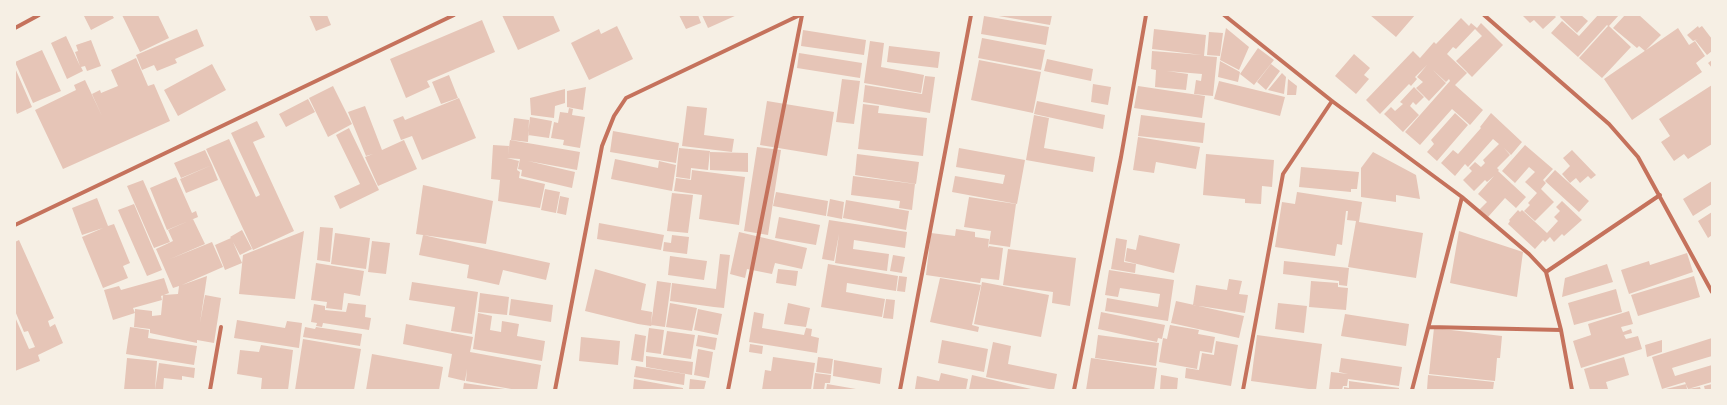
<!DOCTYPE html>
<style>
body{margin:0}
#map{position:relative;width:1727px;height:405px;overflow:hidden;background:#f6efe4;font-family:"Public Sans",sans-serif}
canvas{display:block}
.frame{position:absolute;inset:0;border:16px solid #f6efe4;pointer-events:none}
</style>
<div id="map">
<canvas width="1727" height="405"></canvas>
<div class="frame"></div>
</div>
<script>
const context = document.querySelector('canvas').getContext('2d');
context.lineJoin = 'round';
function paint(path, color) {
  context.fillStyle = color;
  context.fill(path, 'evenodd');
}
function poly(rows) {
  const path = new Path2D();
  for (const r of rows) {
    path.moveTo(r[0], r[1]);
    for (let i = 2; i < r.length; i += 2) path.lineTo(r[i], r[i + 1]);
  }
  return path;
}
function stroke(path, color, width, dash) {
  context.strokeStyle = color;
  context.lineWidth = width;
  context.lineCap = dash ? 'butt' : 'round';
  context.setLineDash(dash || []);
  context.stroke(path);
}
paint(poly([
 [86,15,112,15,114,18,91,30,84,16],
 [122,15,158,15,169,38,140,52],
 [309,15,327,15,331,25,316,31],
 [502,15,553,15,560,31,518,50],
 [679,15,698,15,701,23,686,29],
 [702,15,737,15,708,28],
 [993,15,1052,15,1050,25],
 [1370,15,1415,15,1396,37],
 [1522,15,1554,15,1556,17,1543,29,1534,20,1530,23],
 [1561,15,1581,15,1588,21,1577,33,1560,17],
 [1598,15,1619,15,1609,26,1631,47,1602,78,1579,58,1608,26,1607,25,1578,57,1551,33,1562,21,1579,36],
 [1625,15,1639,15,1661,35,1645,51,1639,46,1637,48,1613,28],
 [984,16,1049,27,1046,45,981,34],
 [1461,18,1469,26,1471,23,1477,28,1481,23,1503,45,1472,77,1456,61,1482,36,1475,29,1456,49,1453,47,1447,54,1467,73,1455,85,1483,110,1470,125,1452,109,1420,145,1405,132,1450,81,1449,79,1446,82,1433,70,1446,83,1429,101,1416,88,1423,82,1417,77,1427,65,1415,77,1417,79,1411,86,1409,84,1380,114,1366,100,1413,51,1420,58,1434,42,1436,44],
 [482,20,495,52,427,81,430,87,406,98,390,59],
 [617,26,633,59,589,80,571,43,599,29,601,34],
 [1698,26,1699,28,1702,26,1712,39,1712,51,1707,55,1695,40,1698,39,1693,41,1687,35],
 [1226,28,1249,47,1239,70,1220,60],
 [1678,28,1689,45,1695,41,1705,56,1696,63,1702,72,1632,120,1604,79],
 [197,29,204,46,175,59,177,63,157,71,154,65,142,70,136,55],
 [1154,29,1206,35,1204,56,1217,57,1213,96,1194,94,1196,80,1201,81,1202,74,1167,71,1188,74,1186,90,1155,87,1156,70,1151,69,1152,51,1202,55,1152,49],
 [803,30,866,40,864,55,801,46],
 [1209,32,1223,33,1220,56,1207,55],
 [66,36,80,66,75,52,78,51,76,45,91,40,101,66,87,71,85,66,81,67,83,71,67,79,51,43],
 [982,38,1045,50,1041,70,978,58],
 [870,41,884,43,881,67,924,75,921,93,864,83],
 [889,46,940,52,938,68,887,62],
 [1258,48,1274,60,1254,85,1240,74],
 [42,50,61,91,33,103,15,62],
 [799,53,862,63,860,78,797,68],
 [1354,54,1370,68,1364,75,1369,79,1356,94,1335,76],
 [136,58,148,86,154,84,170,121,63,169,35,110,76,90,74,85,85,80,102,116,92,94,100,90,101,93,118,86,111,70],
 [1047,59,1093,69,1091,81,1044,71],
 [979,60,1041,72,1033,113,971,100],
 [1712,60,1712,68,1708,63],
 [1220,61,1240,72,1238,82,1218,77],
 [212,64,226,90,178,116,164,90],
 [1271,64,1280,71,1266,90,1257,82],
 [15,68,32,107,17,114,15,108],
 [1282,73,1286,77,1284,94,1268,90],
 [449,75,458,98,441,104,432,82],
 [925,76,935,77,930,113,863,102,865,85,922,94],
 [842,79,860,81,854,124,836,122],
 [1288,79,1297,86,1296,95,1287,95],
 [1219,81,1285,97,1280,116,1214,99],
 [1093,84,1111,87,1108,105,1091,102],
 [1712,85,1712,144,1688,159,1684,154,1674,161,1661,142,1670,136,1659,119],
 [333,86,352,124,328,137,309,98],
 [1138,86,1205,96,1202,118,1134,108],
 [586,87,583,110,567,107,567,91],
 [1414,87,1424,97,1416,105,1413,102,1410,106,1419,115,1403,132,1384,114,1391,107,1395,111,1403,104,1400,102],
 [565,89,565,103,555,106,554,118,531,115,530,98],
 [459,98,476,138,422,160,412,136,401,140,393,120,403,116,405,120],
 [308,99,315,112,286,127,279,114],
 [767,101,834,112,827,156,760,145],
 [1037,101,1105,115,1103,129,1034,114],
 [863,104,879,106,878,113,927,118,923,156,858,149],
 [365,106,382,150,404,140,417,169,378,186,365,157,373,154,366,156,348,112],
 [687,106,707,108,704,135,734,139,732,152,682,146],
 [569,108,573,109,572,115,585,117,580,148,563,145,564,140,551,138,554,122,558,123,560,112,568,113],
 [1455,113,1468,125,1437,161,1427,152,1434,144,1431,140],
 [1491,113,1522,142,1511,155,1504,148,1510,155,1497,168,1499,170,1498,171,1526,197,1516,208,1505,198,1488,217,1479,210,1487,202,1478,194,1494,176,1487,182,1485,180,1474,191,1463,180,1472,171,1469,168,1475,162,1481,167,1485,163,1483,160,1499,144,1493,139,1468,167,1465,164,1455,176,1441,163,1453,150,1458,154,1481,128,1480,127],
 [1034,115,1049,118,1044,148,1095,157,1093,172,1026,160],
 [1141,115,1205,123,1203,143,1138,136],
 [530,117,552,121,549,138,528,135],
 [514,118,529,120,528,142,511,140],
 [257,121,265,137,253,142,294,231,253,250,206,149,229,139,256,197,260,195,231,133],
 [349,128,379,190,340,209,334,196,360,184,336,135],
 [613,131,679,143,676,163,610,152],
 [1138,137,1200,147,1196,169,1156,162,1154,173,1133,170],
 [510,140,580,152,577,170,528,161,575,172,572,188,521,176,522,170,518,169,520,159,507,158,519,161,517,170,520,172,519,178,545,184,540,208,498,201,500,180,491,179,493,145,509,146,508,155],
 [1525,145,1553,169,1543,180,1546,183,1541,189,1554,202,1535,221,1524,211,1530,205,1528,203,1537,193,1525,182,1535,172,1529,167,1515,183,1502,171],
 [757,147,781,150,768,235,744,231],
 [679,148,710,151,708,170,691,168,690,179,676,177],
 [959,148,1025,160,1017,204,952,192,955,176,1003,184,1005,175,956,167],
 [205,150,212,165,181,178,174,163],
 [1572,150,1596,175,1591,179,1588,176,1580,183,1576,178,1570,183,1562,174,1570,166,1563,158],
 [710,152,748,153,748,172,710,170],
 [1373,152,1416,175,1420,199,1396,195,1396,202,1361,197,1361,168],
 [857,154,919,162,916,184,855,175],
 [1206,154,1274,160,1272,187,1262,186,1261,204,1245,203,1245,199,1203,195],
 [615,159,658,168,659,161,676,165,672,191,611,179],
 [212,165,218,180,186,193,180,179],
 [1301,167,1359,172,1357,189,1351,189,1351,192,1299,187],
 [692,170,745,177,739,225,699,219,702,195,674,191,676,178,691,180],
 [1555,170,1589,201,1579,212,1545,181],
 [853,176,915,184,912,210,899,208,900,201,851,195],
 [176,177,192,213,196,211,198,217,167,230,150,188],
 [143,180,170,242,154,248,127,186],
 [1712,181,1712,204,1693,216,1683,199],
 [423,185,493,201,486,244,416,234],
 [545,189,560,192,556,213,541,210],
 [776,192,828,201,826,216,773,206],
 [1297,192,1362,202,1359,222,1423,233,1416,278,1348,267,1356,221,1347,220,1348,211,1346,211,1342,245,1337,244,1335,256,1275,247,1282,202,1295,204],
 [672,193,693,195,688,233,667,231],
 [560,196,569,198,566,215,557,213],
 [969,197,1016,204,1010,247,989,244,991,231,964,227],
 [97,198,108,226,114,224,130,263,123,266,128,278,103,288,82,237,103,228,82,235,72,208],
 [830,199,844,202,842,219,827,216],
 [846,200,909,211,906,230,843,218],
 [1562,201,1582,220,1564,236,1562,234,1554,242,1550,237,1545,242,1543,240,1535,249,1508,224,1510,221,1509,220,1518,210,1520,212,1522,210,1547,233,1558,221,1554,217,1560,211,1556,207],
 [134,204,162,270,147,276,118,210],
 [1712,212,1712,235,1708,238,1698,221],
 [779,217,820,225,816,245,775,238],
 [193,219,205,244,170,259,212,242,223,267,182,285,207,276,200,323,205,295,221,298,214,343,197,340,197,343,150,333,150,329,134,327,135,313,113,320,104,290,119,286,121,290,164,278,169,293,161,296,162,300,133,308,135,313,135,309,152,311,152,316,161,315,163,295,178,294,179,286,173,288,156,249,173,241,168,230],
 [829,220,907,232,905,248,854,240,853,249,889,254,887,271,835,263,839,234,834,261,822,259],
 [599,223,664,235,661,250,597,239],
 [320,227,333,228,330,262,317,260],
 [956,229,975,232,975,237,989,239,988,248,989,246,1003,248,999,280,981,278,980,283,926,275,931,233,955,236],
 [242,230,252,249,240,255,233,242,242,263,225,270,215,245,231,238,230,237],
 [304,231,295,299,239,294,243,255],
 [1459,231,1523,252,1517,297,1450,283],
 [739,232,807,248,802,269,775,263,772,274,747,269,745,278,730,274],
 [335,233,370,238,366,269,331,264],
 [423,235,550,263,546,280,503,270,499,285,467,278,469,265,419,255],
 [672,235,689,237,687,254,663,251,664,242,671,243],
 [1139,235,1180,244,1174,273,1125,261,1127,248,1136,250],
 [1116,238,1127,240,1124,262,1136,264,1135,273,1111,269],
 [19,240,54,318,48,321,50,327,55,324,63,343,38,355,40,361,15,371,15,317,29,349,35,347,28,331,24,332,15,311,15,242],
 [372,241,390,243,386,274,368,272],
 [1008,249,1076,258,1070,306,1052,303,1053,292,1003,285],
 [1687,253,1693,272,1629,294,1621,270,1649,261,1650,265],
 [720,254,730,255,724,308,714,307,715,297,714,307,670,301,672,283,716,289],
 [893,255,905,257,902,273,890,271],
 [670,256,707,261,704,280,668,275],
 [1284,261,1349,268,1347,286,1339,285,1339,281,1283,274],
 [316,263,364,271,360,296,344,293,342,310,326,308,327,302,311,300],
 [828,264,898,276,896,291,847,283,846,292,885,299,882,317,821,307],
 [1607,264,1613,282,1562,297,1565,278],
 [595,269,646,284,641,310,652,312,651,326,638,324,585,311],
 [778,269,798,271,796,286,776,283],
 [1109,270,1174,280,1168,321,1105,311,1107,298,1158,307,1160,294,1120,288,1118,297,1105,295],
 [899,276,907,277,905,292,897,291],
 [1694,276,1700,297,1638,316,1631,295],
 [940,278,981,285,972,325,979,327,978,332,930,322],
 [1229,279,1242,281,1239,294,1248,295,1245,313,1193,305,1196,285,1227,290],
 [657,281,671,283,665,327,651,325],
 [1311,281,1338,283,1338,287,1348,288,1346,310,1309,307],
 [412,282,478,292,472,334,451,331,455,307,409,300],
 [982,282,1049,295,1041,337,974,324],
 [1616,289,1622,312,1574,325,1568,303],
 [480,293,509,297,507,315,478,312],
 [511,299,553,305,551,322,509,315],
 [886,299,895,300,893,319,883,318],
 [1176,301,1244,316,1239,338,1171,323],
 [348,303,366,305,365,317,371,318,369,330,323,323,322,327,316,326,317,323,311,322,314,304,325,306,325,310,346,312],
 [670,303,697,308,692,331,666,327],
 [788,303,810,308,806,327,784,324],
 [1278,303,1307,306,1304,333,1275,329],
 [698,309,722,314,718,335,694,330],
 [1629,311,1633,324,1621,327,1623,332,1631,329,1632,333,1624,335,1626,339,1638,336,1642,349,1581,368,1573,341,1591,335,1588,324],
 [754,312,764,314,762,328,804,335,806,328,812,329,811,336,819,338,817,353,749,342],
 [1101,312,1165,325,1162,339,1158,338,1157,342,1098,329],
 [478,313,492,316,490,330,501,332,502,321,519,324,517,336,545,341,542,361,473,349],
 [1345,314,1409,324,1406,346,1341,336],
 [237,320,285,328,287,321,302,323,299,348,234,338],
 [406,324,473,337,470,352,541,365,537,390,517,390,466,381,467,369,465,381,448,377,452,354,403,344],
 [1170,325,1199,330,1198,334,1215,337,1212,353,1200,351,1197,369,1159,362,1163,338,1167,339],
 [130,327,149,330,148,338,197,346,194,365,126,354],
 [305,327,315,329,316,327,362,334,360,346,303,337],
 [649,328,664,330,661,354,646,352],
 [1434,328,1502,336,1500,358,1497,358,1495,381,1429,374],
 [667,331,695,335,691,359,663,355],
 [635,334,646,336,643,362,631,360],
 [698,335,717,338,715,350,696,346],
 [1098,335,1159,343,1156,366,1095,358],
 [1257,335,1322,344,1316,390,1251,381],
 [581,337,620,341,618,365,579,361],
 [1712,338,1712,356,1672,368,1675,376,1712,365,1712,382,1688,389,1685,382,1662,389,1652,357],
 [303,339,361,349,354,390,295,390],
 [942,340,988,349,984,372,938,363],
 [1662,340,1662,352,1647,357,1645,345],
 [1216,341,1238,345,1231,386,1185,378,1186,368,1199,370,1202,353,1214,355],
 [993,342,1011,346,1008,364,1057,374,1054,390,986,377],
 [750,344,763,346,762,354,749,352],
 [261,345,293,350,288,390,261,389,262,378,237,374,240,350,259,352],
 [698,349,713,352,709,378,694,375],
 [372,354,443,367,439,390,366,390],
 [646,356,693,362,692,375,646,367],
 [773,357,815,363,811,390,762,390,765,370,771,371],
 [818,357,833,359,831,374,816,372],
 [1624,357,1629,375,1606,382,1608,389,1590,390,1584,369],
 [127,358,157,361,155,390,124,390],
 [1091,358,1157,368,1154,390,1086,390],
 [1341,358,1402,367,1399,386,1348,379,1347,386,1343,386,1342,390,1329,390,1331,372,1348,374,1339,372],
 [834,360,882,368,880,384,833,376],
 [159,363,195,368,194,378,182,376,182,380,164,378,163,390,155,390],
 [636,366,685,374,684,385,634,377],
 [815,373,831,375,830,383,825,383,824,390,813,390],
 [941,373,968,379,966,390,915,389,917,376,939,381],
 [972,375,1031,389,1031,390,969,390],
 [1161,375,1178,378,1177,390,1160,390],
 [1428,375,1494,382,1493,390,1427,390],
 [634,379,683,388,683,390,633,390],
 [690,379,706,381,704,390,689,390],
 [1349,381,1399,388,1399,390,1344,390,1344,387,1349,388],
 [464,383,505,389,505,390,463,390],
 [827,384,856,389,855,390,826,390],
 [1686,384,1687,389,1686,390,1662,390],
 [1712,384,1712,390,1705,390,1704,386],
 [1700,387,1701,390,1688,390,1688,389]
]), '#e6c5b7');
stroke(poly([
 [1224,15,1332,101,1462,197,1412,390],
 [1484,15,1609,124,1638,157,1712,292],
 [15,28,39,15],
 [1462,197,1529,254,1546,272,1561,330,1572,390],
 [15,225,454,15],
 [1546,272,1660,195],
 [1429,327,1561,330],
 [210,390,221,327],
 [555,390,602,146,614,116,626,98,800,15],
 [728,390,802,15],
 [900,390,971,15],
 [1074,390,1121,157,1146,15],
 [1243,390,1283,174,1332,101]
]), '#c5725c', 4);
</script>
